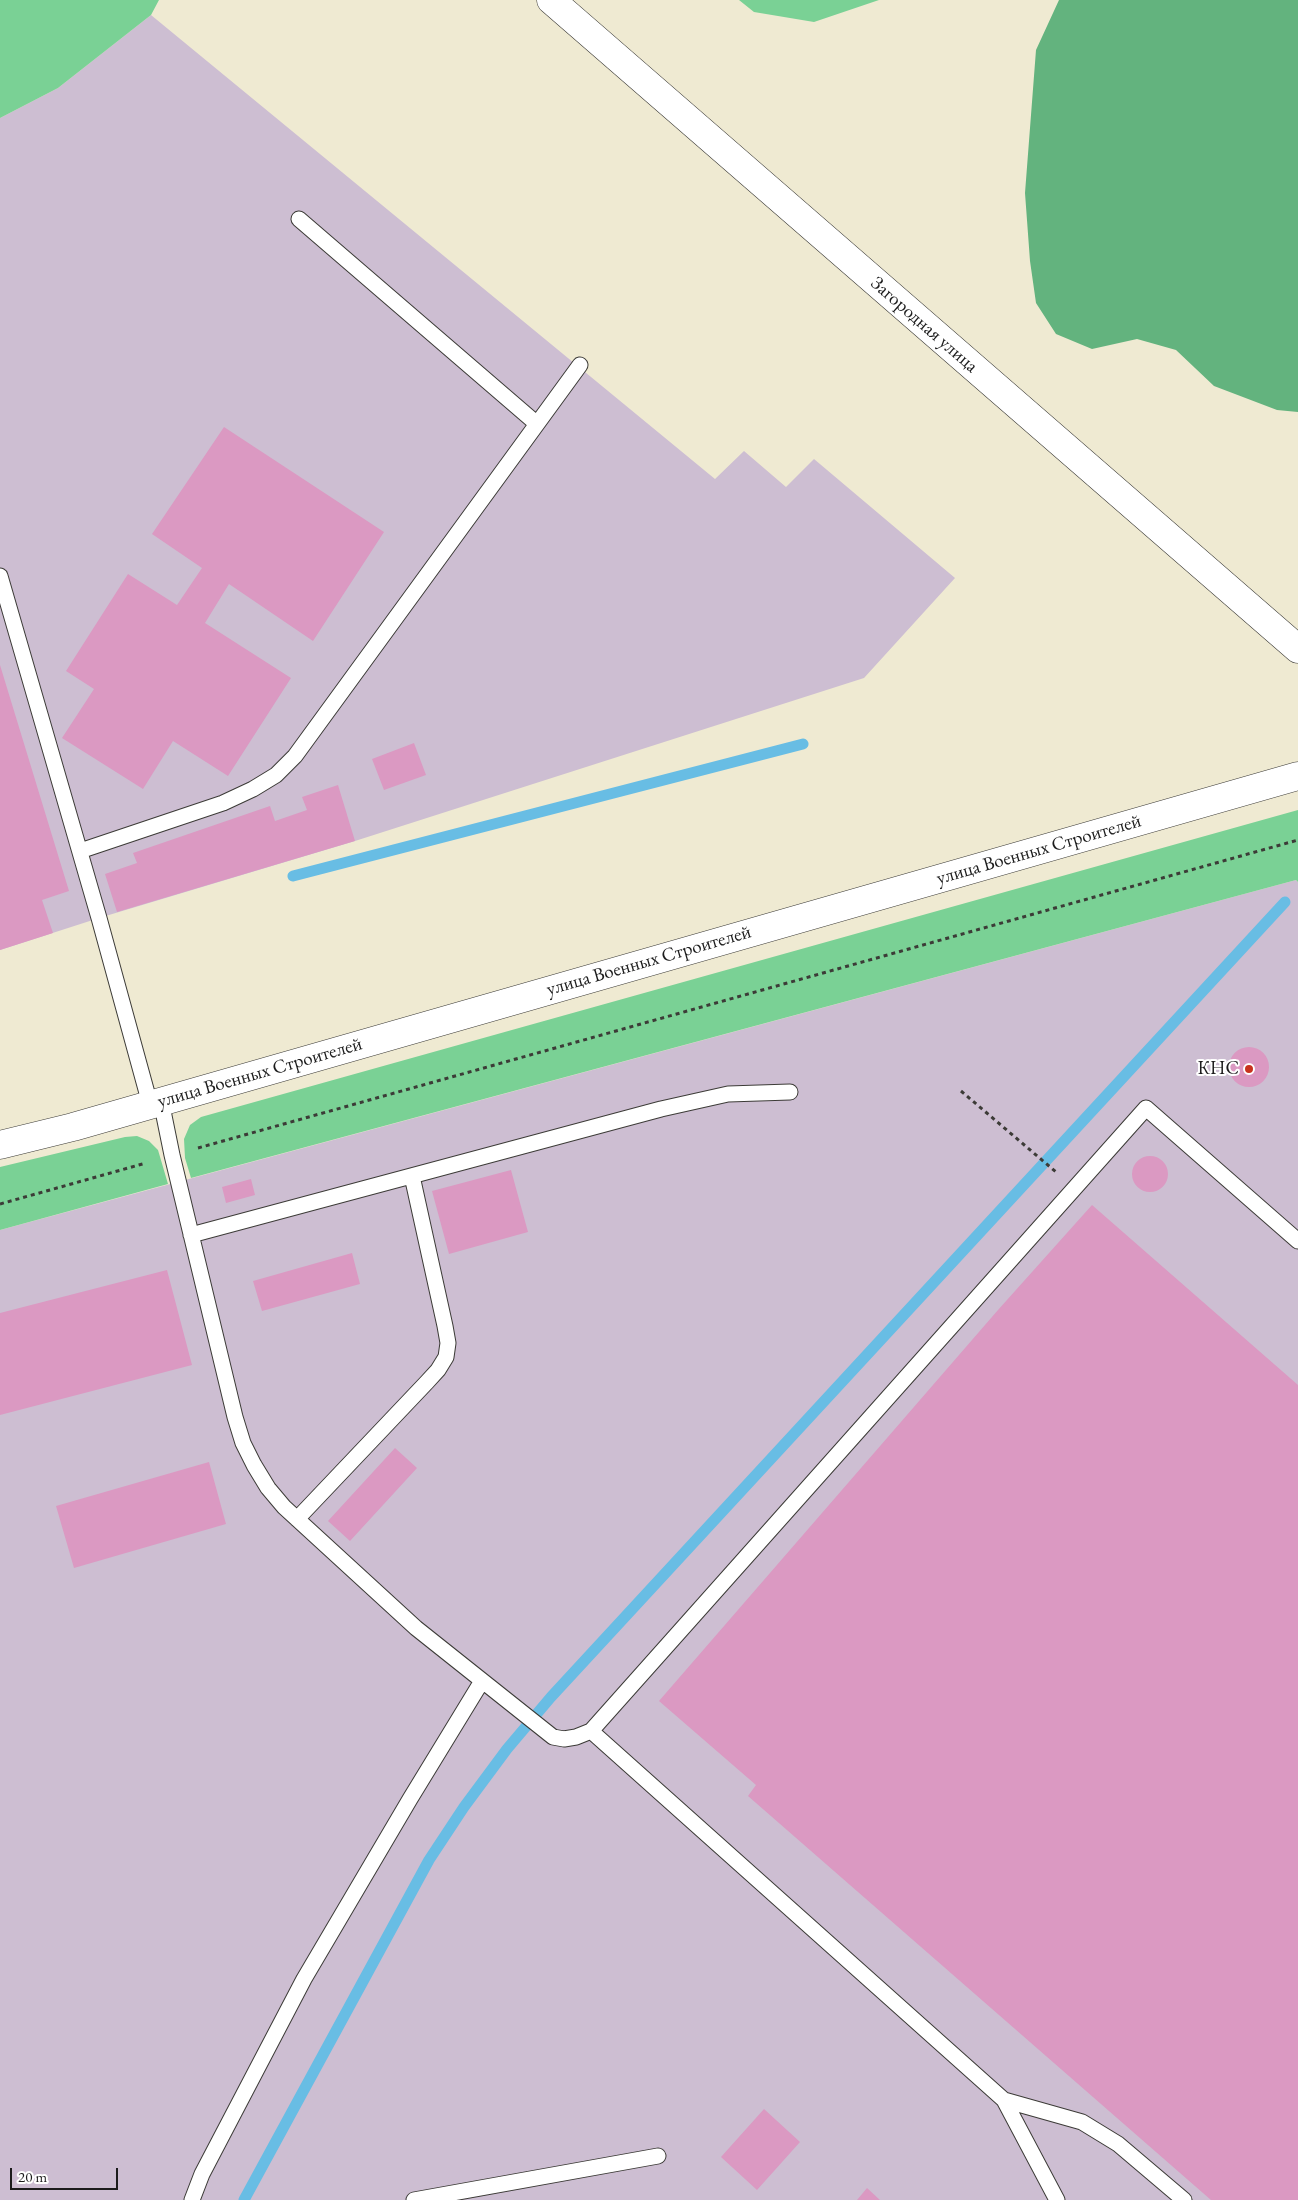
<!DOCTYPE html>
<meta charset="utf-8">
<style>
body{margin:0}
#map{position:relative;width:1298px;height:2200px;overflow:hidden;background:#efead2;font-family:"EB Garamond",serif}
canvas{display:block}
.scale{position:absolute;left:10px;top:2168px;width:108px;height:22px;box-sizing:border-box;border:2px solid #1c1c1c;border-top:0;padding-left:6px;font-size:15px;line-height:18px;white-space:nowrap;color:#1c1c1c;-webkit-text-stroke:4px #fff;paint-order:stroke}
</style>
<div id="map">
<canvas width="1298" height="2200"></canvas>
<div class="scale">20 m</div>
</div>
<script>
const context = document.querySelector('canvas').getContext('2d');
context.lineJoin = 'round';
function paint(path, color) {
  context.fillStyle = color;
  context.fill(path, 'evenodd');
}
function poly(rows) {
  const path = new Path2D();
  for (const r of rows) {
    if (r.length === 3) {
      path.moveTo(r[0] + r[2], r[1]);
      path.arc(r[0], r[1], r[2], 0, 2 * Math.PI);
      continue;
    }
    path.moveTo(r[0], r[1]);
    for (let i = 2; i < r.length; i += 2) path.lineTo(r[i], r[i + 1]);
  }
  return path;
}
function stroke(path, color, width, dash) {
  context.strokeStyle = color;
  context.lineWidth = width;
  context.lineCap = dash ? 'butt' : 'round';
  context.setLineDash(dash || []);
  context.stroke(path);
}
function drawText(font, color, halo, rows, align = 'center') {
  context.font = font + ' "EB Garamond",serif';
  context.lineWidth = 4;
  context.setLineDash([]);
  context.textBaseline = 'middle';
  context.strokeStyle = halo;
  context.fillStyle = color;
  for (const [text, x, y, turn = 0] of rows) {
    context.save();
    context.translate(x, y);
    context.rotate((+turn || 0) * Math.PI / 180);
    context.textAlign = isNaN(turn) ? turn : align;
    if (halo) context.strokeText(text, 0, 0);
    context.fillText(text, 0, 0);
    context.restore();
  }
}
paint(poly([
 [151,15,715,479,744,451,786,487,814,459,955,578,864,678,355,841,99,918,0,950,0,118,58,88],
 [1296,880,1298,882,1298,2200,0,2200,0,1230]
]), '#cdbed2');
paint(poly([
 [0,0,159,0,151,15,58,88,0,118],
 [739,0,879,0,814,22,754,12],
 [1298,810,1298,882,1296,880,191,1178,185,1158,184,1139,190,1125,201,1117],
 [137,1136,149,1141,158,1150,168,1184,0,1230,0,1167,125,1137]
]), '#7ad195');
paint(poly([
 [1059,0,1298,0,1298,412,1277,410,1214,386,1176,350,1137,339,1092,349,1056,334,1036,303,1030,261,1025,193,1036,50]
]), '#63b37e');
stroke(poly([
 [293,876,803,744],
 [244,2200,429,1860,464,1807,507,1749,551,1697,1285,902]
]), '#68bde4', 11);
paint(poly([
 [224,427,384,532,313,641,229,584,205,623,291,678,228,776,173,741,143,789,62,738,94,689,66,671,128,574,177,605,202,568,152,534],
 [0,665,69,891,42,900,53,933,0,950],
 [414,743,426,775,384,790,372,759],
 [338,785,355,841,117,912,105,874,137,863,133,853,270,806,275,821,307,810,302,797],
 [1249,1067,20],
 [1150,1174,18],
 [511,1170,528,1232,449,1254,432,1191],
 [251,1179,255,1195,226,1203,222,1187],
 [1092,1205,1298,1385,1298,2200,1211,2200,748,1796,756,1785,659,1701,998,1310],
 [352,1253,360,1284,262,1311,253,1281],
 [167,1270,192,1365,0,1415,0,1313],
 [395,1448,417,1468,350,1541,328,1521],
 [209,1462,226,1524,74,1568,56,1506],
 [764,2109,800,2142,757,2190,721,2157],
 [867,2188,880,2200,857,2200]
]), '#db99c2');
const lane = poly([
 [299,219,537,424],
 [0,576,99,918,150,1104],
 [80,851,223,803,253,789,276,775,295,756,580,365],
 [161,1101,172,1155,235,1417,243,1443,254,1465,268,1488,284,1507,416,1628,553,1737,564,1739,576,1737,591,1731],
 [191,1235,661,1109,728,1094,790,1092],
 [297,1519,427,1382,438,1370,446,1357,448,1343,445,1326,412,1176],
 [1004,2100,1057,2200],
 [192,2200,202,2174,304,1979,410,1799,482,1681],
 [414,2200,658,2156],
 [1184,2200,1118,2144,1082,2122,1004,2100,591,1731,1146,1108,1298,1241]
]);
const secondary = poly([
 [551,0,1298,649],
 [0,1145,73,1127,1298,776]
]);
stroke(lane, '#3c3b37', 17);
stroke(secondary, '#3c3b37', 29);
stroke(poly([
 [961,1091,1056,1172],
 [198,1148,1298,840],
 [0,1204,146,1163]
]), '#3c3b37', 3, [4, 4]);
stroke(lane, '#fff', 15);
stroke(secondary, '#fff', 28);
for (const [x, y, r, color] of [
 [1249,1069,5,"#c8321e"]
]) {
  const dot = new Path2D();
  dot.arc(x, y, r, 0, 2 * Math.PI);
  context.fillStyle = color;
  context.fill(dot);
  stroke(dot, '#fff', 2);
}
drawText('19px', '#1c1c1c', '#fff', [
 ["Загородная улица",924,325,41],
 ["улица Военных Строителей",1039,850,-16],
 ["улица Военных Строителей",649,961,-16],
 ["улица Военных Строителей",260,1073,-16]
]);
drawText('19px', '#1c1c1c', '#fff', [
 ["КНС",1239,1069]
], 'right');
</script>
